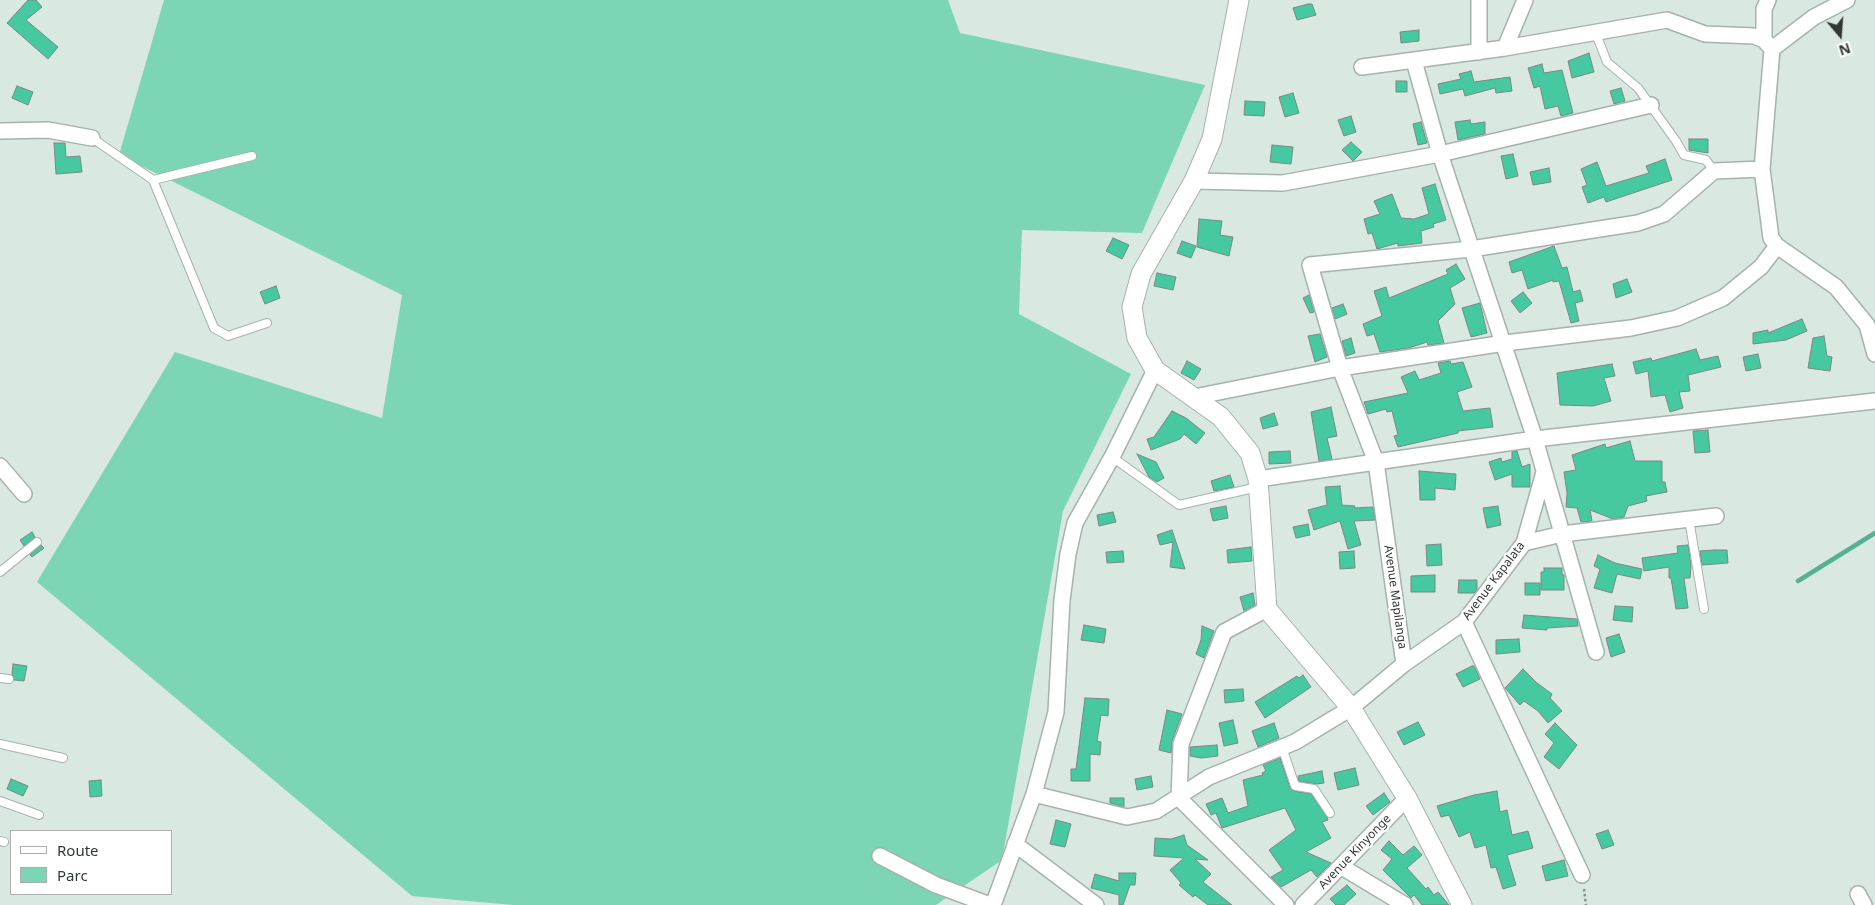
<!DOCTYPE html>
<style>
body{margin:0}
#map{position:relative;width:1875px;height:905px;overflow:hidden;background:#dae8e2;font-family:"Noto Sans",sans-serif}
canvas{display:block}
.legend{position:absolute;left:10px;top:830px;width:162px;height:65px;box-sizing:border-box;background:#fff;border:1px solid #adafae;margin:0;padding:6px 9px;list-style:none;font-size:15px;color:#323835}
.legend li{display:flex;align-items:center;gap:10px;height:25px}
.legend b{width:25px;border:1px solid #adafae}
.north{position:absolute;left:1815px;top:10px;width:50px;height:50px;-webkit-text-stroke:4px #fff;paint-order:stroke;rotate:162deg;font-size:14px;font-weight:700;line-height:20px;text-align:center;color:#323835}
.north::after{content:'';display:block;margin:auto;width:18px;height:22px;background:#323835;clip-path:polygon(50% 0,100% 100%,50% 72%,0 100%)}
</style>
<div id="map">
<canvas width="1875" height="905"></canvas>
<ul class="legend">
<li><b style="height:6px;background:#fff"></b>Route</li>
<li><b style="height:14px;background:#7cd6b6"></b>Parc</li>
</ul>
<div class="north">N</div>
</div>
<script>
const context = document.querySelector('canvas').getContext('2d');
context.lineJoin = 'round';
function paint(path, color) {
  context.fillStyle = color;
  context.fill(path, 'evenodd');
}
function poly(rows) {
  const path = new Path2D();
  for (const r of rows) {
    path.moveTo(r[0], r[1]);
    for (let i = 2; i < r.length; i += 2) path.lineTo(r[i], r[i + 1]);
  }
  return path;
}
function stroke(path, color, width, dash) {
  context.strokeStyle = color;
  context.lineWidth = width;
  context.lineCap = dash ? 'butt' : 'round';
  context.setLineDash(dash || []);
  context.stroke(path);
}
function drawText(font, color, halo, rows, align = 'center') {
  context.font = font + ' "Noto Sans",sans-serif';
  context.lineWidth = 4.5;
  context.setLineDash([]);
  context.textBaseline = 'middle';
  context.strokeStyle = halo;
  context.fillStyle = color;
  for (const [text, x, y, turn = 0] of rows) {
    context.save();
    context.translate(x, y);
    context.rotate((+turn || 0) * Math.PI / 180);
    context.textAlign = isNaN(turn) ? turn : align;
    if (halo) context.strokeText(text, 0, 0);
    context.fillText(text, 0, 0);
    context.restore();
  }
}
paint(poly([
 [164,0,948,0,960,33,1205,85,1142,233,1022,230,1019,314,1131,374,1063,511,1002,860,936,905,513,905,412,896,37,582,175,352,382,418,402,295,119,155]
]), '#7cd6b6');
stroke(poly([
 [1798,581,1875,533]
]), '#56b093', 4.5);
const building = poly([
 [28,0,36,0,42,7,26,20,58,47,48,59,7,23,28,0],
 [1308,4,1312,4,1316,15,1297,20,1293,8,1308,4],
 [1419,30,1419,41,1401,43,1400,32,1419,30],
 [1589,53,1594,72,1572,78,1568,61,1589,53],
 [1542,64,1544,73,1562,70,1573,113,1561,116,1558,106,1545,109,1540,86,1534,88,1528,68,1542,64],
 [1471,71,1474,82,1510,77,1512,91,1496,93,1495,88,1465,96,1463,89,1440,94,1438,84,1461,79,1459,74,1471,71],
 [1396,81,1407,81,1407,92,1396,92,1396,81],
 [17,86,33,92,28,105,12,98,17,86],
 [1621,88,1625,101,1614,104,1610,91,1621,88],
 [1293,93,1299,113,1285,117,1279,97,1293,93],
 [1245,101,1265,102,1264,116,1244,115,1245,101],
 [1351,116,1356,132,1344,136,1338,120,1351,116],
 [1470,120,1471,124,1485,122,1485,134,1458,140,1455,122,1470,120],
 [1421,122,1427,143,1418,145,1413,124,1421,122],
 [1689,139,1708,139,1708,153,1689,150,1689,139],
 [1351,142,1362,152,1353,161,1342,150,1351,142],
 [54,143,65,143,66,157,80,156,82,172,56,174,54,143],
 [1272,145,1293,147,1291,164,1270,162,1272,145],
 [1513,154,1518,176,1506,179,1501,156,1513,154],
 [1665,159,1672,180,1606,202,1604,197,1588,203,1582,187,1587,185,1581,169,1597,162,1606,186,1649,173,1646,166,1665,159],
 [1549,168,1551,182,1533,185,1530,172,1549,168],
 [1435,184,1446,220,1433,224,1434,227,1421,231,1422,243,1398,246,1398,243,1377,249,1372,233,1368,234,1364,219,1380,214,1374,201,1392,194,1401,218,1414,219,1429,214,1422,188,1435,184],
 [1199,219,1222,221,1220,235,1233,237,1229,256,1197,247,1199,219],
 [1113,238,1129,245,1122,259,1106,251,1113,238],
 [1182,241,1196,246,1191,258,1177,253,1182,241],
 [1554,246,1562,268,1567,267,1573,292,1580,290,1583,301,1575,303,1579,321,1571,323,1559,281,1553,282,1553,280,1528,289,1522,270,1512,273,1509,262,1554,246],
 [1456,264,1465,279,1450,288,1455,304,1438,321,1444,343,1428,345,1427,342,1409,348,1380,352,1374,334,1367,336,1363,324,1382,316,1374,291,1386,287,1389,298,1448,274,1446,270,1456,264],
 [1157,273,1176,277,1173,290,1154,286,1157,273],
 [1627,279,1632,292,1616,298,1613,284,1627,279],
 [276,286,280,298,265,304,260,292,276,286],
 [1523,292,1532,303,1520,313,1511,301,1523,292],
 [1309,295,1314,312,1310,313,1303,298,1309,295],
 [1480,303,1487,333,1471,337,1462,308,1480,303],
 [1343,304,1347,314,1335,319,1332,308,1343,304],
 [1802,319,1807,331,1786,340,1753,344,1753,333,1768,330,1768,333,1802,319],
 [1320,334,1327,357,1315,362,1308,336,1320,334],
 [1824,336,1827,356,1832,357,1830,371,1808,368,1813,338,1824,336],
 [1351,338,1355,353,1346,356,1342,341,1351,338],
 [1696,349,1700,360,1718,356,1721,367,1688,375,1690,391,1679,392,1683,408,1670,412,1665,395,1651,397,1648,371,1636,374,1633,362,1651,358,1652,361,1696,349],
 [1758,354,1761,368,1746,371,1743,357,1758,354],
 [1187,361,1201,369,1194,380,1181,373,1187,361],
 [1450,361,1451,364,1463,362,1472,387,1457,392,1463,411,1490,408,1493,427,1458,431,1458,433,1398,447,1394,436,1398,435,1392,411,1387,412,1386,409,1368,414,1364,402,1408,393,1401,377,1415,371,1419,380,1441,373,1438,363,1450,361],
 [1612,364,1615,376,1604,378,1611,401,1593,406,1560,405,1557,373,1612,364],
 [1331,407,1337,436,1327,438,1332,459,1319,461,1311,412,1331,407],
 [1172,411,1186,418,1205,433,1196,444,1184,434,1180,439,1151,450,1147,439,1154,437,1172,411],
 [1274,413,1278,425,1263,429,1260,418,1274,413],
 [1708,430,1710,452,1695,453,1693,431,1708,430],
 [1630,441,1635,461,1662,461,1662,482,1665,482,1667,492,1646,496,1647,501,1628,506,1624,517,1613,519,1590,510,1592,521,1581,522,1577,508,1566,507,1567,493,1564,472,1576,470,1572,455,1605,444,1606,448,1630,441],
 [1290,451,1291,463,1269,464,1269,452,1290,451],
 [1517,451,1522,467,1530,464,1530,487,1512,487,1512,474,1495,480,1489,462,1501,458,1502,462,1512,459,1512,452,1517,451],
 [1137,454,1156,462,1164,478,1157,482,1149,477,1137,454],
 [1419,471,1456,474,1455,490,1435,488,1435,500,1420,500,1419,471],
 [1230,475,1234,487,1214,491,1211,481,1230,475],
 [1340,486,1342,505,1355,506,1354,508,1373,507,1375,520,1354,521,1361,545,1348,549,1340,521,1314,530,1308,510,1327,505,1325,487,1340,486],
 [1226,506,1228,518,1213,521,1210,509,1226,506],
 [1498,506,1501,525,1487,528,1483,508,1498,506],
 [1113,512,1116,522,1099,526,1097,515,1113,512],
 [1308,524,1310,535,1296,538,1293,527,1308,524],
 [1172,530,1185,569,1170,567,1173,542,1160,545,1157,535,1172,530],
 [32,532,35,537,24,546,20,540,32,532],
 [1441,544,1442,565,1427,566,1426,545,1441,544],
 [41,545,44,548,32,557,30,555,41,545],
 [1688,545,1691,566,1690,578,1684,578,1688,608,1676,609,1671,578,1669,578,1669,567,1644,571,1642,558,1678,553,1677,546,1688,545],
 [1251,547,1252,561,1228,563,1227,550,1251,547],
 [1714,550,1727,550,1728,563,1702,565,1700,551,1714,550],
 [1123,551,1124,562,1107,563,1106,552,1123,551],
 [1354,551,1355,568,1340,569,1339,552,1354,551],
 [1598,555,1615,563,1642,569,1640,579,1617,574,1612,593,1594,588,1600,569,1594,566,1598,555],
 [1544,568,1562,568,1562,574,1564,575,1564,590,1541,590,1541,572,1544,572,1544,568],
 [1435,575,1435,592,1411,592,1411,576,1435,575],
 [1459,580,1477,580,1477,590,1474,593,1458,593,1459,580],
 [1525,583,1540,583,1540,595,1525,595,1525,583],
 [1253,593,1255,605,1244,611,1240,597,1253,593],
 [1615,606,1633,607,1632,622,1613,620,1615,606],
 [1524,615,1577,619,1578,626,1547,628,1547,630,1522,628,1524,615],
 [1084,625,1106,629,1104,643,1081,640,1084,625],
 [1202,626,1214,631,1204,658,1196,654,1201,640,1202,626],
 [1619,634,1625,652,1611,657,1606,638,1619,634],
 [1519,639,1520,652,1496,654,1496,640,1519,639],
 [13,664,27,666,24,681,14,680,12,674,13,664],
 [1472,666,1474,666,1480,679,1463,687,1456,674,1472,666],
 [1523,669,1537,683,1552,694,1550,698,1562,711,1548,723,1538,711,1524,701,1520,705,1505,688,1523,669],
 [1303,675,1311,687,1265,718,1255,702,1297,676,1299,678,1303,675],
 [1243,689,1244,701,1225,703,1224,690,1243,689],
 [1085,698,1109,699,1108,716,1101,715,1097,741,1101,742,1100,755,1090,754,1090,781,1071,781,1071,769,1076,769,1085,698],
 [1167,710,1182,714,1172,741,1171,753,1159,750,1167,710],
 [1233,720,1238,743,1224,746,1219,723,1233,720],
 [1418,722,1425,735,1404,745,1397,732,1418,722],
 [1274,723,1279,738,1258,747,1252,731,1274,723],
 [1555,723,1577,745,1559,769,1544,757,1554,743,1545,734,1555,723],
 [1217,745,1218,756,1201,758,1190,756,1190,747,1217,745],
 [1280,758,1290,788,1294,791,1311,794,1327,817,1328,820,1322,822,1331,838,1306,852,1331,863,1317,877,1311,870,1281,887,1271,877,1283,870,1269,850,1296,830,1285,808,1222,828,1216,813,1211,815,1206,804,1222,798,1228,813,1248,806,1243,780,1263,775,1262,773,1266,771,1263,765,1280,758],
 [1355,768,1359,785,1338,790,1334,773,1355,768],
 [1322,771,1324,783,1317,784,1299,781,1298,776,1322,771],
 [1151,776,1153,787,1137,790,1135,779,1151,776],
 [11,779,28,786,23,796,7,789,11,779],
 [101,780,102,796,90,797,89,781,101,780],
 [1497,791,1500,812,1507,810,1512,835,1528,831,1533,848,1507,855,1516,885,1503,889,1496,867,1491,868,1486,845,1475,848,1470,832,1459,837,1449,815,1441,817,1437,806,1474,795,1497,791],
 [1384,793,1390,802,1373,815,1366,806,1384,793],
 [1110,798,1124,798,1124,807,1110,803,1110,798],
 [1056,820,1071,824,1065,847,1050,844,1056,820],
 [1608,830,1614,845,1602,849,1596,834,1608,830],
 [1184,835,1187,845,1208,860,1195,859,1211,874,1203,882,1232,905,1208,905,1195,895,1193,897,1179,885,1181,883,1170,870,1184,858,1154,856,1155,838,1171,839,1184,835],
 [1389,841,1403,855,1414,846,1422,855,1407,868,1426,889,1428,887,1434,895,1438,892,1449,905,1422,905,1414,895,1411,898,1383,870,1392,859,1381,850,1389,841],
 [1564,860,1568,876,1546,881,1542,866,1564,860],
 [1119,873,1136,873,1135,885,1130,885,1123,905,1119,905,1119,895,1091,888,1095,874,1119,881,1119,873],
 [1347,885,1356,894,1344,905,1336,905,1330,899,1347,885]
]);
paint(building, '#46c8a0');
stroke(building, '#7b8883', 1);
const service = poly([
 [1596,34,1607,62,1638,88,1676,141,1684,155,1706,160,1714,171],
 [92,138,153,180,252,156],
 [153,180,214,328,228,336,267,323],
 [1112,457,1179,505,1258,487],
 [1689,519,1704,609],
 [0,572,37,542],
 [0,678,9,679],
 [0,744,63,758],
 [1282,747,1295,786,1314,789,1330,813],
 [0,801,39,815],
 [0,841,4,842]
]);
const minor = poly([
 [1847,0,1814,17,1772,49,1762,169,1771,238,1777,246,1836,287,1867,325,1875,354],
 [1764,40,1764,9,1768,0],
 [1505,48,1525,0],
 [1479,52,1479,0],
 [1414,61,1440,154,1535,439,1596,652],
 [1362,67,1505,48,1667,20,1705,34,1754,36,1764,40,1772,49],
 [0,131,48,130,92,138],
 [1194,181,1283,183,1440,154,1651,105],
 [1194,397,1340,368,1505,343,1631,328,1677,318,1723,298,1761,267,1777,246],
 [0,466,24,494],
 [1258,479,1535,439,1875,401],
 [1524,543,1562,534,1716,516],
 [1267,609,1224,632,1181,744,1179,798,1286,905],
 [1464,622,1582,875],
 [1404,664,1464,622,1524,543,1544,472],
 [1034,794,1127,817,1156,811,1209,777,1295,742,1351,708,1404,664,1376,462,1340,368,1310,265,1471,249,1638,223,1664,214,1714,171,1762,169],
 [1015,844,1096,905],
 [880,856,936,885,990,905],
 [1342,867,1405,905],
 [1858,894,1864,905],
 [993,905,1034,794,1056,712,1062,600,1068,554,1075,523,1112,457,1155,370],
 [1303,905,1407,798]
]);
const tertiary = poly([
 [1239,0,1212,139,1194,181,1141,274,1132,307,1137,338,1155,370,1221,417,1250,453,1258,479,1267,609,1351,708,1407,798,1462,905]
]);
stroke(service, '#a5b2ad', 10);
stroke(minor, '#a5b2ad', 18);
stroke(tertiary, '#a5b2ad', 21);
stroke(poly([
 [1584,889,1586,905]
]), '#88928d', 2.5, [2.5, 2.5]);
stroke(service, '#fff', 8);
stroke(minor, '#fff', 15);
stroke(tertiary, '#fff', 19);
drawText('12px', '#323835', '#fff', [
 ["Avenue Kapalata",1494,581,-53],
 ["Avenue Mapilanga",1395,597,82],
 ["Avenue Kinyonge",1355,852,-46]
]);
</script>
